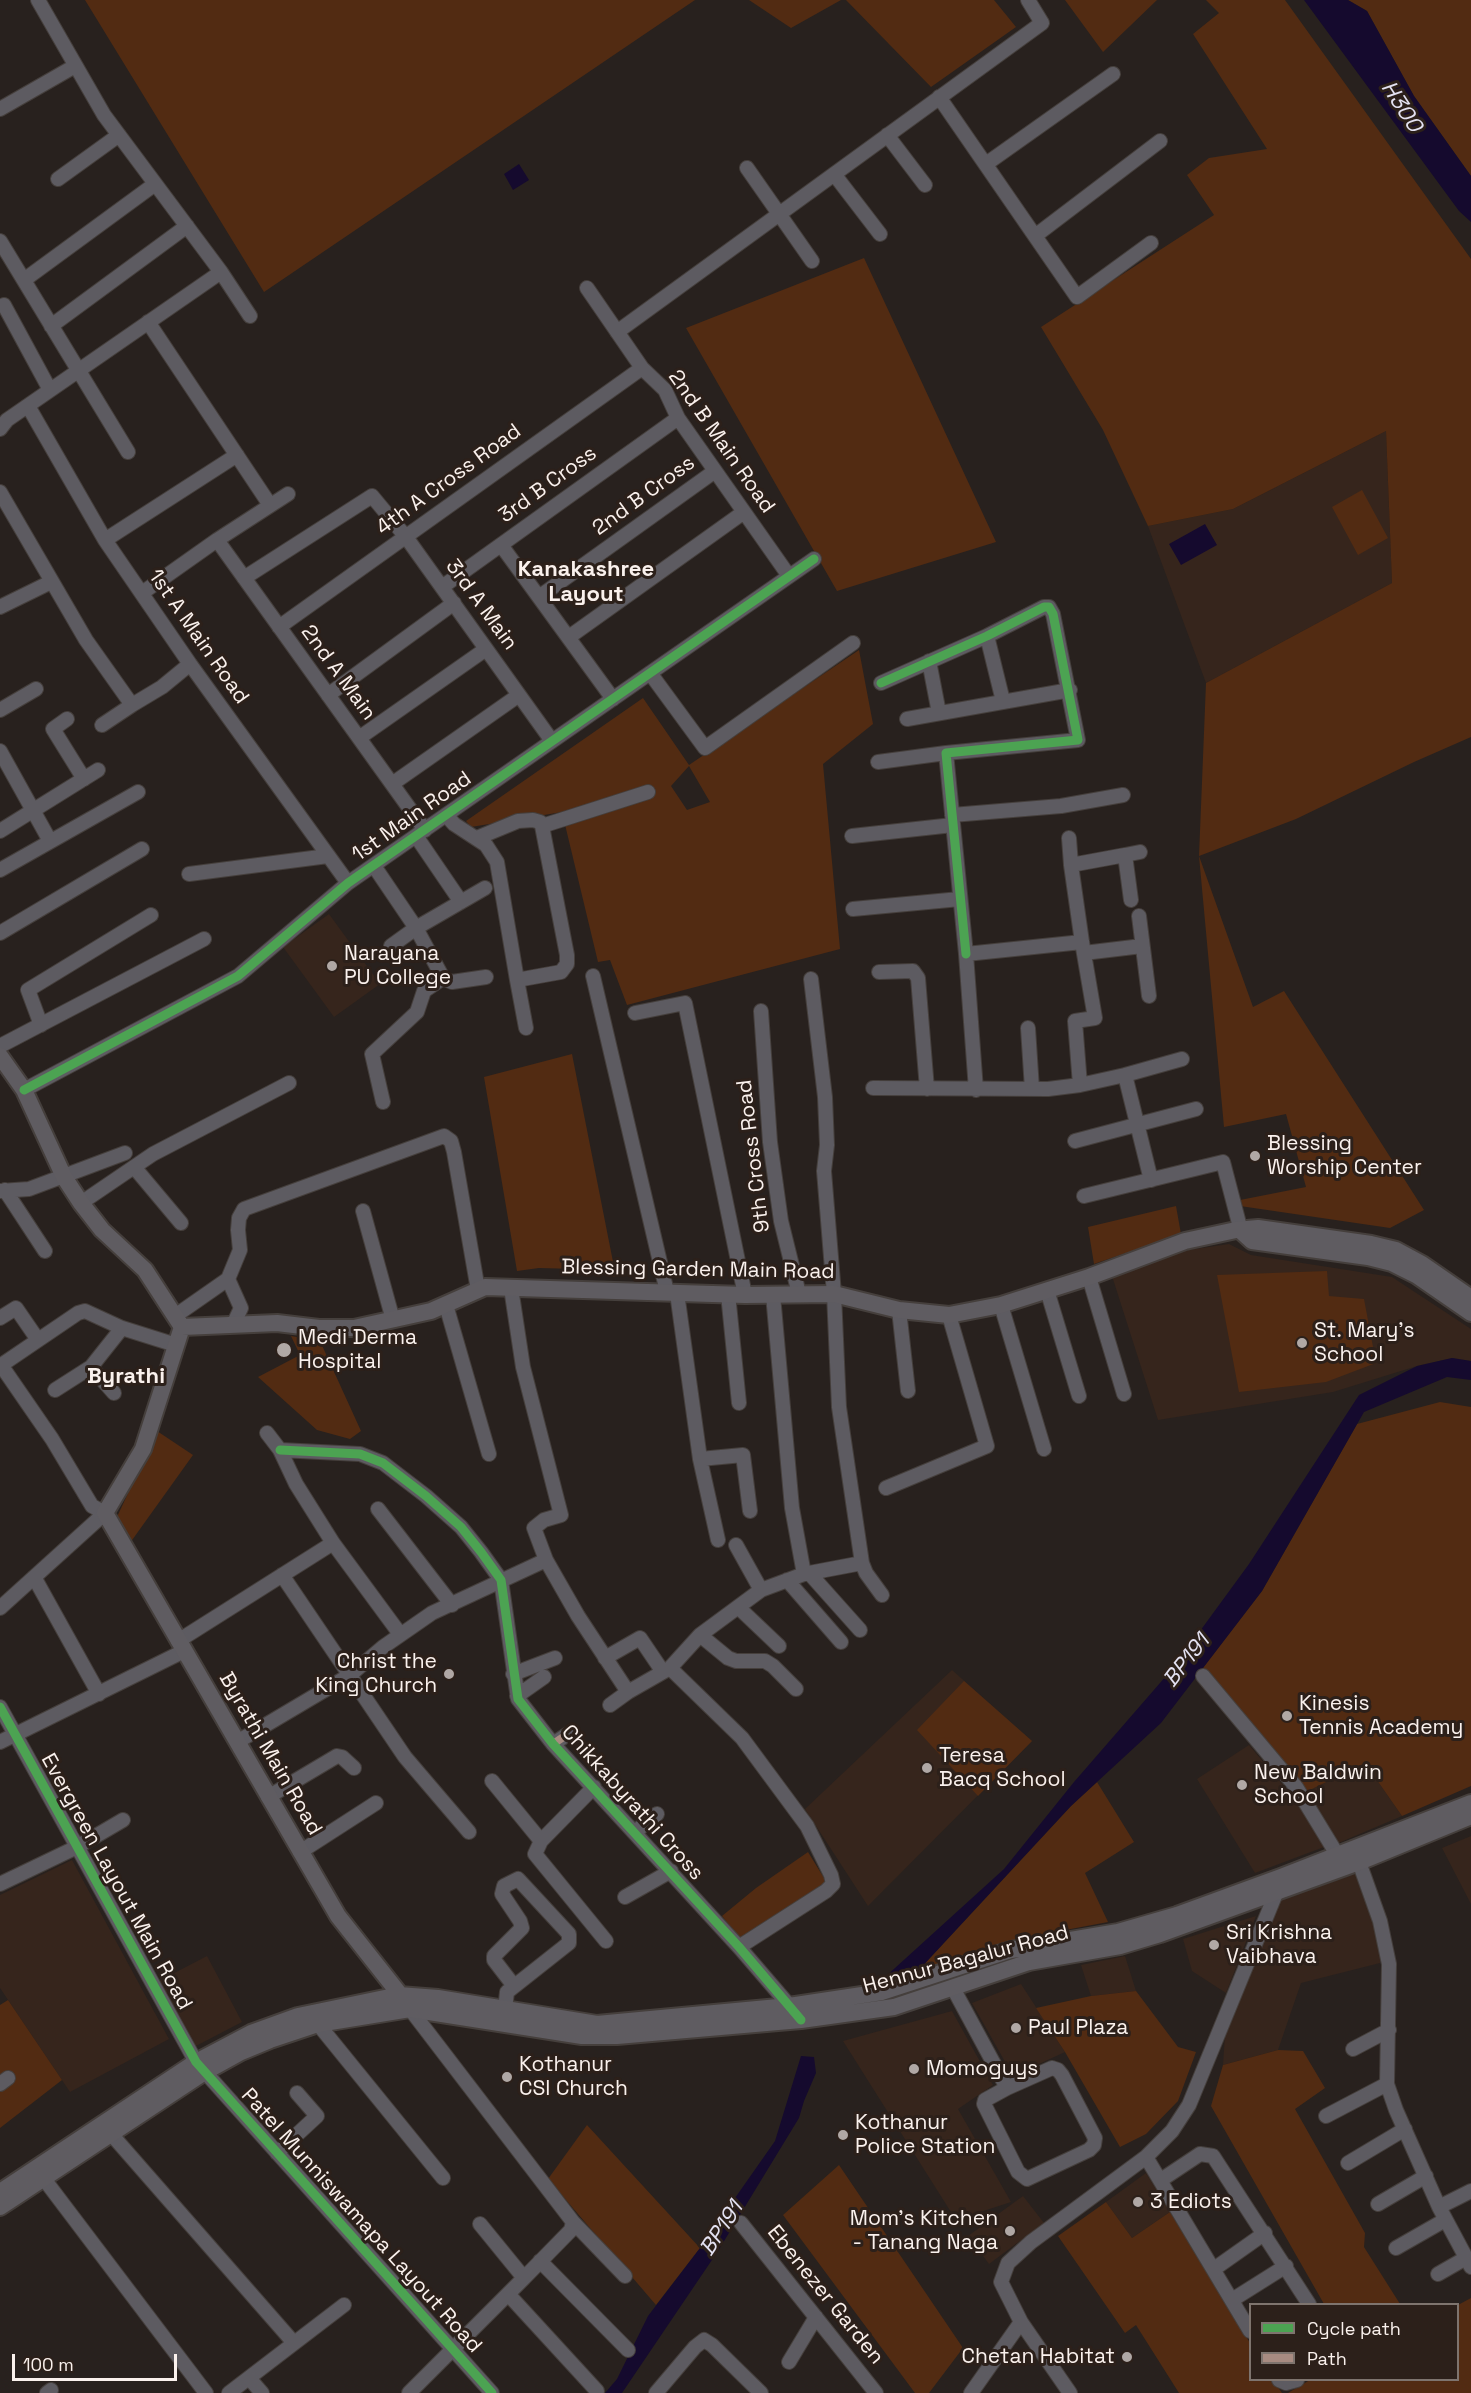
<!DOCTYPE html>
<style>
body{margin:0}
#map{position:relative;width:1471px;height:2393px;overflow:hidden;background:#28211e;font-family:"Space Grotesk",sans-serif}
canvas{display:block}
.legend{position:absolute;left:1249px;top:2303px;width:210px;height:78px;box-sizing:border-box;background:#2c201a;border:2px solid #7e746e;margin:0;padding:8px 10px;list-style:none;font-size:18px;color:#faf1ed}
.legend li{display:flex;align-items:center;gap:12px;height:30px}
.legend b{width:30px;border:2px solid #7e746e}
.scale{position:absolute;left:12px;top:2354px;width:165px;height:27px;box-sizing:border-box;border:3px solid #faf1ed;border-top:0;padding-left:8px;font-size:18px;line-height:21px;white-space:nowrap;color:#faf1ed;-webkit-text-stroke:4px #2c201a;paint-order:stroke}
</style>
<div id="map">
<canvas width="1471" height="2393"></canvas>
<ul class="legend">
<li><b style="height:8px;background:#4ca352"></b>Cycle path</li>
<li><b style="height:8px;background:#a88b81"></b>Path</li>
</ul>
<div class="scale">100 m</div>
</div>
<script>
const context = document.querySelector('canvas').getContext('2d');
context.lineJoin = 'round';
function paint(path, color) {
  context.fillStyle = color;
  context.fill(path, 'evenodd');
}
function poly(rows) {
  const path = new Path2D();
  for (const r of rows) {
    path.moveTo(r[0], r[1]);
    for (let i = 2; i < r.length; i += 2) path.lineTo(r[i], r[i + 1]);
  }
  return path;
}
function stroke(path, color, width, dash) {
  context.strokeStyle = color;
  context.lineWidth = width;
  context.lineCap = dash ? 'butt' : 'round';
  context.setLineDash(dash || []);
  context.stroke(path);
}
function drawText(font, color, halo, rows, align = 'center') {
  context.font = font + ' "Space Grotesk",sans-serif';
  context.lineWidth = 6;
  context.setLineDash([]);
  context.textBaseline = 'middle';
  context.strokeStyle = halo;
  context.fillStyle = color;
  for (const [text, x, y, turn = 0] of rows) {
    context.save();
    context.translate(x, y);
    context.rotate((+turn || 0) * Math.PI / 180);
    context.textAlign = isNaN(turn) ? turn : align;
    if (halo) context.strokeText(text, 0, 0);
    context.fillText(text, 0, 0);
    context.restore();
  }
}
paint(poly([
 [1386,431,1392,583,1206,683,1148,526,1233,509],
 [329,914,380,984,334,1017,283,947],
 [1229,1244,1251,1255,1392,1277,1471,1329,1471,1361,1452,1358,1417,1366,1333,1392,1158,1420,1112,1276,1188,1250],
 [952,1670,1032,1741,868,1906,805,1809],
 [1249,1745,1294,1798,1324,1847,1255,1873,1197,1779],
 [1365,1763,1402,1816,1336,1844,1304,1793],
 [1471,1836,1471,1904,1442,1848],
 [72,1860,169,2039,70,2092,0,1988,0,1895],
 [1355,1874,1380,1943,1380,1963,1301,1983,1278,2050,1223,2065,1225,2034,1281,1900],
 [1256,1916,1226,1993,1192,1971,1183,1939],
 [207,1956,242,2022,194,2047,159,1981],
 [1125,1956,1136,1991,1091,1996,1081,1965],
 [1021,1984,1065,2052,1013,2076,972,2003],
 [952,2011,993,2085,958,2109,1011,2202,956,2220,843,2041],
 [1146,2173,1170,2212,1132,2238,1106,2202],
 [1023,2196,1044,2223,989,2264,968,2236]
]), '#36251c');
paint(poly([
 [85,0,695,0,264,292],
 [749,0,841,0,791,28],
 [846,0,994,0,1016,27,931,87],
 [1065,0,1157,0,1103,52],
 [1206,0,1285,0,1471,259,1471,737,1414,762,1296,819,1199,856,1253,1007,1284,991,1424,1210,1390,1228,1240,1206,1240,1200,1306,1187,1286,1114,1224,1127,1199,856,1206,683,1392,583,1386,431,1233,509,1148,526,1103,430,1041,327,1214,215,1187,175,1209,158,1267,149,1193,34,1219,13],
 [1348,0,1471,0,1471,176,1414,96,1367,11],
 [864,258,996,542,837,591,686,328],
 [1362,490,1388,538,1358,555,1332,507],
 [859,650,873,724,823,764,840,949,627,1005,610,960,598,962,562,812,471,827,466,821,643,698,689,765],
 [689,766,710,802,687,810,671,786],
 [572,1054,616,1277,577,1269,539,1268,517,1271,484,1077],
 [1176,1206,1181,1234,1094,1264,1088,1227],
 [1327,1271,1329,1296,1364,1299,1376,1363,1326,1382,1239,1392,1217,1275],
 [291,1336,320,1341,361,1431,350,1439,317,1430,258,1377,300,1355],
 [1440,1402,1471,1407,1471,1786,1402,1816,1365,1763,1304,1793,1202,1669,1262,1591,1357,1424],
 [157,1431,193,1455,130,1543,116,1519],
 [964,1681,1032,1741,978,1796,917,1730],
 [1097,1782,1134,1842,1085,1873,1108,1922,1007,1941,917,1972,1071,1806],
 [808,1852,824,1878,825,1884,740,1939,722,1916,756,1888],
 [1136,1991,1178,2047,1196,2052,1178,2101,1146,2134,1120,2147,1065,2052,1036,2008,1091,1996],
 [8,2000,62,2080,0,2128,0,2005],
 [1278,2050,1303,2051,1325,2088,1295,2109,1365,2233,1364,2247,1400,2304,1324,2304,1211,2106,1223,2065],
 [587,2125,700,2248,656,2305,548,2179],
 [839,2165,963,2348,929,2393,915,2393,783,2215],
 [1106,2202,1132,2238,1170,2212,1250,2343,1250,2380,1273,2380,1282,2393,1179,2393,1136,2325,1125,2333,1058,2236],
 [1471,2298,1471,2393,1288,2393,1310,2380,1458,2380,1458,2305]
]), '#522b12');
paint(poly([
 [1304,0,1348,0,1367,11,1414,96,1471,176,1471,222,1459,211],
 [519,164,529,180,513,190,504,174],
 [1205,524,1217,545,1181,565,1169,544],
 [1452,1358,1471,1361,1471,1380,1447,1377,1364,1412,1262,1591,1161,1723,1071,1806,917,1972,884,1978,1004,1869,1074,1782,1173,1668,1249,1564,1359,1395,1417,1366],
 [801,2056,814,2057,816,2073,804,2101,799,2118,718,2251,622,2393,605,2393,617,2379,648,2316,700,2248,775,2141]
]), '#150a2e');
const minor = poly([
 [38,0,104,115,221,272,250,316],
 [939,97,1077,297,1151,243],
 [0,109,75,66],
 [887,135,925,185],
 [986,164,1113,74],
 [747,168,812,261],
 [834,174,880,234],
 [58,179,119,135],
 [1035,236,1160,141],
 [0,241,128,452],
 [24,280,155,184],
 [587,288,642,368,665,390,678,418,789,576],
 [4,305,50,390],
 [148,322,270,505],
 [51,326,187,226],
 [617,332,1042,23,1028,0],
 [28,406,105,540,190,664,348,883],
 [0,429,7,420,221,272],
 [0,492,86,640,132,705,162,687,190,664],
 [105,540,237,455],
 [217,540,425,830],
 [501,545,613,699],
 [244,578,372,496,406,537,552,741],
 [442,587,678,418],
 [142,593,217,540,288,494],
 [539,597,715,471],
 [0,607,51,582],
 [279,627,642,368],
 [987,636,1003,701],
 [569,637,744,512],
 [929,661,939,713],
 [650,673,705,748,853,643],
 [881,683,987,636,1044,607,1049,607,1053,614,1078,740,946,753,966,954],
 [328,695,454,603],
 [0,710,36,689],
 [67,719,53,729,84,779],
 [907,719,1070,690],
 [102,725,132,705],
 [359,738,486,649],
 [0,751,50,841],
 [878,762,946,753],
 [392,784,519,695],
 [446,815,454,824,486,845,497,862,517,980,561,972,567,964,567,955,542,826,540,822,533,820,518,821,477,838],
 [952,815,1061,806,1123,795],
 [542,826,648,792],
 [0,831,98,770],
 [416,836,461,902],
 [852,836,953,825],
 [1069,838,1071,865],
 [1125,855,1140,852],
 [374,866,416,928,443,978,452,982,486,977],
 [0,870,138,792],
 [189,874,328,856],
 [853,909,960,899],
 [1139,916,1149,996],
 [0,933,142,849],
 [391,946,416,928,485,888],
 [1084,953,1142,946],
 [879,972,913,971,918,978,927,1089],
 [593,976,667,1292],
 [811,979,825,1097,827,1145,824,1171,834,1294,839,1407,862,1563,866,1573,882,1595],
 [517,980,526,1028],
 [761,1011,770,1142,781,1221,799,1294],
 [635,1013,685,1003,745,1295],
 [41,1025,28,990,151,915],
 [1028,1028,1032,1089],
 [0,1046,204,939],
 [1125,1075,1182,1059],
 [1080,1085,1075,1021,1095,1018,1082,942,1071,865,1125,855,1131,900],
 [873,1088,1048,1089,1080,1085,1125,1075,1151,1180],
 [24,1090,238,976,348,883,814,559],
 [976,1090,966,954,1082,942],
 [383,1102,372,1054,417,1012,424,991,443,978],
 [1075,1141,1196,1109],
 [134,1167,181,1223],
 [5,1190,45,1251],
 [0,1191,29,1189,125,1153],
 [1084,1196,1223,1162,1241,1231],
 [81,1203,153,1154,289,1083],
 [363,1211,393,1320],
 [1089,1277,1124,1394],
 [228,1279,241,1308,233,1325],
 [511,1288,523,1367,561,1515,544,1520,534,1528,546,1560,578,1616,628,1692,670,1668],
 [1047,1290,1079,1396],
 [677,1293,700,1459,718,1540],
 [728,1294,739,1403],
 [773,1295,792,1508,804,1574],
 [446,1305,489,1454],
 [1001,1305,1044,1449],
 [899,1310,908,1391],
 [175,1316,228,1279,240,1250,238,1230,239,1218,244,1209,444,1136,451,1141,454,1152,478,1290],
 [0,1318,16,1308,38,1340],
 [0,1366,78,1313,85,1311,122,1328,176,1345],
 [91,1367,114,1393],
 [55,1390,91,1367,122,1328],
 [267,1433,280,1450,296,1484,333,1543,400,1634],
 [280,1450,360,1454,383,1463,426,1496,461,1527,481,1552,501,1580,518,1699,553,1744,739,1947,794,2011],
 [700,1459,743,1455,750,1511],
 [886,1488,987,1446,949,1315],
 [378,1509,452,1605],
 [736,1545,761,1590],
 [810,1574,860,1630],
 [282,1575,405,1757,469,1832],
 [34,1577,99,1694],
 [787,1580,841,1642],
 [738,1607,779,1646],
 [0,1608,105,1513,92,1506,52,1439,1,1365],
 [700,1635,728,1658,736,1661,765,1661,773,1666,796,1689],
 [178,1641,333,1543],
 [605,1658,640,1638,663,1672],
 [513,1674,555,1658],
 [1203,1676,1296,1787,1338,1856],
 [517,1696,544,1677],
 [610,1705,628,1692],
 [0,1707,196,2062,492,2393],
 [0,1742,184,1651],
 [237,1742,350,1675,383,1647,432,1613,546,1560],
 [553,1744,568,1734],
 [492,1781,541,1841],
 [594,1787,541,1841,535,1854,606,1941],
 [268,1797,337,1756,342,1757,354,1768],
 [635,1832,657,1814],
 [300,1852,376,1803],
 [1359,1862,1380,1921,1389,1964,1387,2084,1396,2110,1439,2207,1471,2191],
 [0,1884,77,1847,123,1820],
 [625,1897,671,1871],
 [739,1947,826,1891,833,1884,831,1875,807,1826,742,1738,670,1668,700,1635,761,1590,804,1574,862,1563],
 [953,1988,1007,2088],
 [410,2009,573,2222,571,2230,524,2278],
 [504,2018,507,1992,569,1943,569,1934,518,1879,504,1886,502,1894,520,1921,522,1928,494,1956,494,1960,514,1986],
 [318,2024,443,2178],
 [1353,2049,1389,2030],
 [1052,2068,1058,2070,1062,2075,1095,2138,1094,2145,1089,2150,1027,2179,1018,2172,984,2104,985,2100,1007,2088,1052,2068],
 [0,2084,8,2078],
 [1326,2116,1387,2084],
 [112,2135,294,2343],
 [277,2153,317,2116,297,2093],
 [1146,2157,1250,2331],
 [1348,2163,1405,2129],
 [38,2171,206,2393],
 [1161,2180,1200,2154,1213,2156,1309,2304],
 [1378,2204,1426,2176],
 [1439,2207,1471,2267],
 [573,2222,625,2276],
 [741,2223,876,2393],
 [1396,2248,1445,2220],
 [540,2261,628,2350],
 [1214,2269,1265,2233],
 [1438,2274,1466,2258],
 [508,2294,597,2391],
 [1232,2300,1286,2266],
 [1021,2322,1070,2393],
 [789,2362,816,2317],
 [249,2378,262,2393],
 [1279,2380,1286,2383,1297,2380],
 [47,2393,51,2390],
 [229,2393,344,2305],
 [409,2393,524,2278,480,2224],
 [656,2393,695,2347,704,2340,712,2345,761,2393],
 [971,2393,1021,2322,1001,2282,1008,2263,1031,2242,1146,2157,1172,2131,1189,2105,1279,1886]
]);
const major = poly([
 [0,1056,24,1090,64,1177,81,1203,102,1230,145,1270,182,1327,143,1449,105,1513,338,1916,405,2001],
 [1241,1231,1252,1241,1368,1257,1392,1263,1416,1275,1471,1313],
 [182,1327,277,1323,319,1328,354,1328,431,1311,485,1287,745,1295,834,1294,899,1310,949,1315,1001,1305,1089,1277,1185,1241,1236,1230,1258,1228,1371,1244,1396,1250,1422,1264,1471,1298],
 [0,2192,196,2062,251,2033,298,2016,399,1995,438,1998,597,2024,789,2006,882,1992,1011,1950,1118,1932,1177,1915,1281,1877,1471,1803],
 [0,2207,203,2073,241,2052,270,2040,318,2024,410,2009,582,2036,617,2036,801,2020,894,2007,1029,1962,1120,1946,1160,1934,1359,1862,1471,1816]
]);
stroke(minor, '#453f3c', 16);
stroke(major, '#453f3c', 20);
stroke(minor, '#5d5b61', 14);
stroke(major, '#5f5c61', 16);
stroke(poly([
 [553,1744,568,1734]
]), '#a88b81', 8, [15, 8]);
stroke(poly([
 [881,683,987,636,1044,607,1049,607,1053,614,1078,740,946,753,966,954],
 [24,1090,238,976,348,883,814,559],
 [280,1450,360,1454,383,1463,426,1496,461,1527,481,1552,501,1580,518,1699,553,1744,739,1947,801,2020],
 [0,1707,196,2062,492,2393]
]), '#4ca352', 9);
for (const [x, y, r, color] of [
 [332,966,6,"#b0a8a5"],
 [1255,1156,6,"#b0a8a5"],
 [1302,1343,6,"#b0a8a5"],
 [284,1350,8,"#b0a8a5"],
 [449,1674,6,"#b0a8a5"],
 [1287,1716,6,"#b0a8a5"],
 [927,1768,6,"#b0a8a5"],
 [1242,1785,6,"#b0a8a5"],
 [1214,1945,6,"#b0a8a5"],
 [1016,2028,6,"#b0a8a5"],
 [914,2069,6,"#b0a8a5"],
 [507,2077,6,"#b0a8a5"],
 [843,2135,6,"#b0a8a5"],
 [1138,2202,6,"#b0a8a5"],
 [1010,2231,6,"#b0a8a5"],
 [1127,2357,6,"#b0a8a5"]
]) {
  const dot = new Path2D();
  dot.arc(x, y, r, 0, 2 * Math.PI);
  context.fillStyle = color;
  context.fill(dot);
  stroke(dot, '#2c201a', 2);
}
drawText('21px', '#faf1ed', '#2c201a', [
 ["2nd B Main Road",721,442,55],
 ["4th A Cross Road",449,480,-36],
 ["3rd B Cross",548,485,-36],
 ["2nd B Cross",644,496,-36],
 ["3rd A Main",481,605,54],
 ["1st A Main Road",198,637,55],
 ["2nd A Main",338,673,54],
 ["1st Main Road",412,817,-35],
 ["9th Cross Road",754,1156,-97],
 ["Blessing Garden Main Road",698,1270,1],
 ["Byrathi Main Road",270,1754,60],
 ["Chikkabyrathi Cross",632,1803,48],
 ["Evergreen Layout Main Road",116,1882,61],
 ["Hennur Bagalur Road",966,1960,-15],
 ["Patel Munniswamapa Layout Road",361,2221,48],
 ["Ebenezer Garden",825,2295,51]
]);
drawText('21px', '#faf1ed', '#2c201a', [
 ["Narayana",344,954],
 ["PU College",344,978],
 ["Blessing",1267,1144],
 ["Worship Center",1267,1168],
 ["St. Mary's",1314,1331],
 ["School",1314,1355],
 ["Medi Derma",298,1338],
 ["Hospital",298,1362],
 ["Christ the",437,1662,"right"],
 ["King Church",437,1686,"right"],
 ["Kinesis",1299,1704],
 ["Tennis Academy",1299,1728],
 ["Teresa",939,1756],
 ["Bacq School",939,1780],
 ["New Baldwin",1254,1773],
 ["School",1254,1797],
 ["Sri Krishna",1226,1933],
 ["Vaibhava",1226,1957],
 ["Paul Plaza",1028,2028],
 ["Kothanur",519,2065],
 ["CSI Church",519,2089],
 ["Momoguys",926,2069],
 ["Kothanur",855,2123],
 ["Police Station",855,2147],
 ["3 Ediots",1150,2202],
 ["Mom's Kitchen",998,2219,"right"],
 ["- Tanang Naga",998,2243,"right"],
 ["Chetan Habitat",1115,2357,"right"]
], 'left');
drawText('italic 22px', '#e4e2f2', '#2c201a', [
 ["H300",1401,107,57],
 ["BP191",1187,1661,-52],
 ["BP191",722,2229,-57]
]);
drawText('bold 22px', '#faf1ed', '#2c201a', [
 ["Kanakashree",586,570],
 ["Layout",586,595],
 ["Byrathi",126,1377]
]);
</script>
